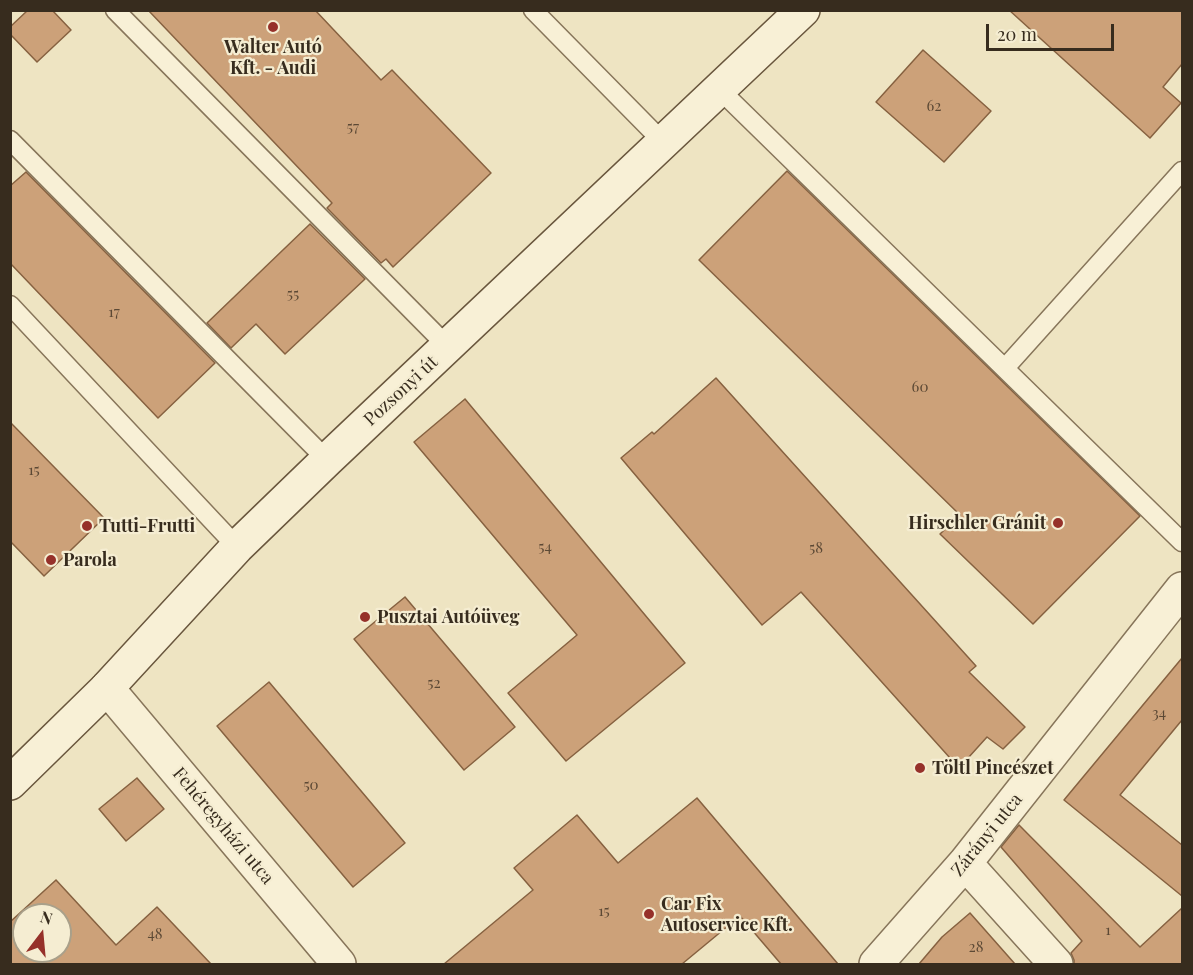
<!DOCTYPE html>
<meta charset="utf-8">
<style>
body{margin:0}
#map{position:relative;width:1193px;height:975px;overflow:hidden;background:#eee4c2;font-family:"Playfair Display",serif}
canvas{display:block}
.frame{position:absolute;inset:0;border:12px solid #372c1e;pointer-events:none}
.north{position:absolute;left:12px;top:903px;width:60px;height:60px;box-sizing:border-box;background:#f5edd2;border:2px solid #a9a08a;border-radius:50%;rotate:16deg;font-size:16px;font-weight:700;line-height:24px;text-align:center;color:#372c1e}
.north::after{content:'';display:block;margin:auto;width:21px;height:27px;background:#96312a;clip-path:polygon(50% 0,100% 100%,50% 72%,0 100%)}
.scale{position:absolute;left:986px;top:24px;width:128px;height:27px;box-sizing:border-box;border:3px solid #372c1e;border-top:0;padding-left:8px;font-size:18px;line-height:21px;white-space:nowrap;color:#372c1e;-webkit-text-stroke:4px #f5edd2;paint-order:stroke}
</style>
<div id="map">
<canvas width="1193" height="975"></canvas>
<div class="frame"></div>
<div class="north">N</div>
<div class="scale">20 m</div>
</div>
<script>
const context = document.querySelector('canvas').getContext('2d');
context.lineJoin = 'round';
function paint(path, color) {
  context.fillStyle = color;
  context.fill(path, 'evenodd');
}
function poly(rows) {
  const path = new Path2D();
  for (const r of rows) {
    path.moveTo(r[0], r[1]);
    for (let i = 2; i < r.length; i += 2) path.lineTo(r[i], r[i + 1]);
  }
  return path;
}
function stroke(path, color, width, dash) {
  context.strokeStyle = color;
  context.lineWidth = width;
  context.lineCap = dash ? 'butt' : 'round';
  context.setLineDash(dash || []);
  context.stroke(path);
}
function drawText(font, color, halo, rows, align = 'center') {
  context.font = font + ' "Playfair Display",serif';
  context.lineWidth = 4.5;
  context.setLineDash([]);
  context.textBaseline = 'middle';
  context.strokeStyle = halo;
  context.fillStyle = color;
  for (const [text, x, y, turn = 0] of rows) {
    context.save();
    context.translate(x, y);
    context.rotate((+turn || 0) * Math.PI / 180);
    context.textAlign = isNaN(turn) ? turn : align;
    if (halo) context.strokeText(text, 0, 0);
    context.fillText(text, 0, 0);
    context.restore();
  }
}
const building = poly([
 [28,10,52,10,71,30,37,62,10,34,10,27,28,10],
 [148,10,315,10,381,80,392,70,491,173,393,267,386,259,381,263,327,208,332,203,148,10],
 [1009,10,1182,10,1182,64,1163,87,1181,103,1150,138,1009,10],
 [923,50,991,111,944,162,876,102,923,50],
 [787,171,1140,516,1033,624,940,534,960,515,699,260,787,171],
 [26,172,215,363,158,418,10,263,10,186,26,172],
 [310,224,365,279,285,354,256,324,231,348,207,323,310,224],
 [716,378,976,666,969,672,1025,727,1003,749,987,737,959,768,801,592,762,625,621,458,652,432,654,434,716,378],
 [465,399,685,663,566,761,508,693,577,635,414,442,465,399],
 [10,422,104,518,44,576,10,541,10,422],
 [405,597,515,727,464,770,354,639,405,597],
 [1182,658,1182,720,1120,795,1182,845,1182,896,1064,800,1182,658],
 [269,682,405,843,353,887,217,726,269,682],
 [137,778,164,809,126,841,99,809,137,778],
 [697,798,838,964,781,964,740,916,682,964,444,964,533,890,514,868,577,815,618,863,697,798],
 [1019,825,1140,947,1182,908,1182,964,1074,964,1074,960,1071,953,1082,941,1001,847,1019,825],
 [56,880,116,945,157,907,211,964,10,964,10,922,56,880],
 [24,915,60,915,60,951,24,951,24,915],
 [970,913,1015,964,919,964,942,937,970,913]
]);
paint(building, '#cca179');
stroke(building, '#866140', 1.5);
const service = poly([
 [115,10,448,347],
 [533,10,663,142],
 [719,89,1182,542],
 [10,140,327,460],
 [10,305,237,547],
 [1005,368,1182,171]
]);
const minor = poly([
 [107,688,339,964],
 [965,863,1056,964],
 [876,964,965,863,1182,589]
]);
const secondary = poly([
 [10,783,107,688,237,547,327,460,803,10]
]);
stroke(service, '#87755a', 21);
stroke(minor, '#87755a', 36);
stroke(secondary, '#69563d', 36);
stroke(service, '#f8f0d6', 18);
stroke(minor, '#f8f0d6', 33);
stroke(secondary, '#f8f0d6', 33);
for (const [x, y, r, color] of [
 [273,27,6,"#96312a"],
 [1058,523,6,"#96312a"],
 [87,526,6,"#96312a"],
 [51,560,6,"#96312a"],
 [365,617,6,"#96312a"],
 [920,768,6,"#96312a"],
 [649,914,6,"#96312a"]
]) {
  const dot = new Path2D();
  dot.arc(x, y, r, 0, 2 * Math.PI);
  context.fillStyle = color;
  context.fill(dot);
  stroke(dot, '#f5edd2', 2);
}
drawText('15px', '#5c4935', null, [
 ["62",934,106],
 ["57",353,127],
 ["55",293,294],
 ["17",114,312],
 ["60",920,387],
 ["15",34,470],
 ["54",545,547],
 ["58",816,548],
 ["52",434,683],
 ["34",1159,713],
 ["50",311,785],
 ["15",604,911],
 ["1",1108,930],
 ["48",155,934],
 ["28",976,947]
]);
drawText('bold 18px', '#372c1e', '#f5edd2', [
 ["Walter Autó",273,47,"center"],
 ["Kft. - Audi",273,68,"center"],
 ["Hirschler Gránit",1046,523,"right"],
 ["Tutti-Frutti",99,526],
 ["Parola",63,560],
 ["Pusztai Autóüveg",377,617],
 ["Töltl Pincészet",932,768],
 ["Car Fix",661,904],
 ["Autoservice Kft.",661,925]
], 'left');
drawText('18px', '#372c1e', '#f5edd2', [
 ["Pozsonyi út",401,391,-43],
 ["Fehéregyházi utca",223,826,50],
 ["Zárányi utca",987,835,-51]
]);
</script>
